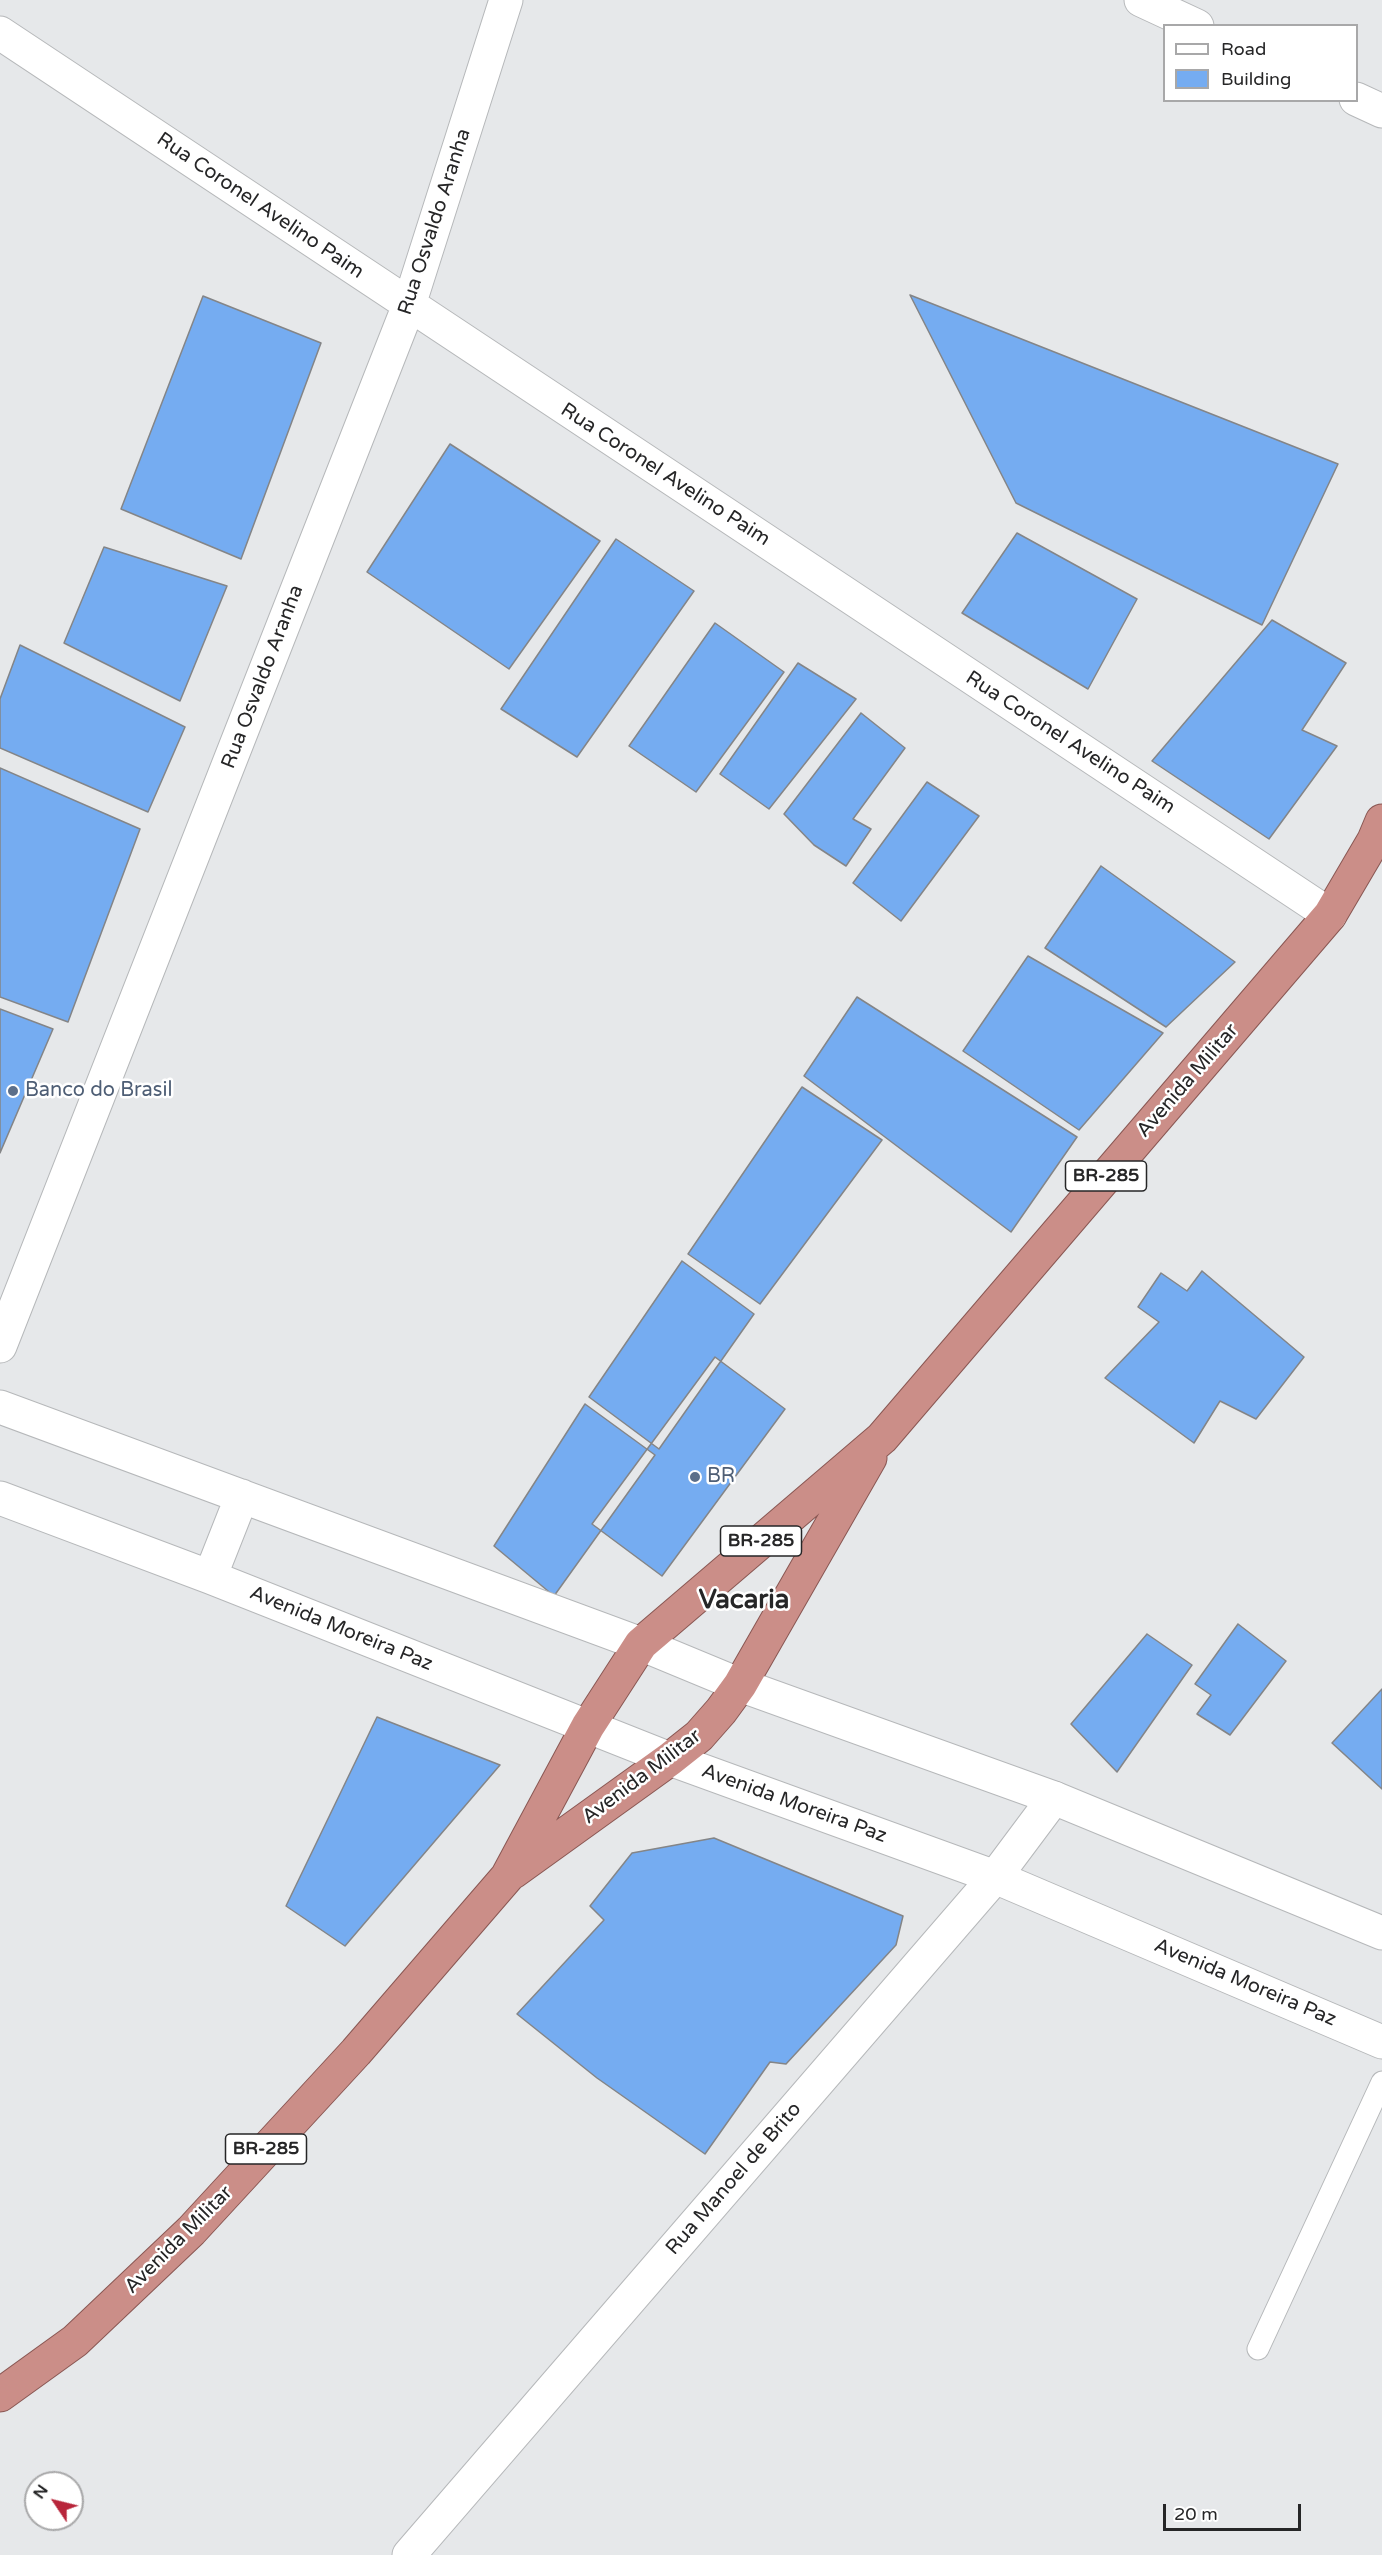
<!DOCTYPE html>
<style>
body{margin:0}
#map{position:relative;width:1382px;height:2555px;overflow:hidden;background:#e6e8ea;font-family:"Varela Round",sans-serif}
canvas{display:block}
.legend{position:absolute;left:1163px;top:24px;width:195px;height:78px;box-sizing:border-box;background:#fff;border:2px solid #a8a8a9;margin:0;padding:8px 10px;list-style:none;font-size:18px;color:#262627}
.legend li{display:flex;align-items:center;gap:12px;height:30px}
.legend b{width:30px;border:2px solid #a8a8a9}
.north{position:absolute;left:24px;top:2471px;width:60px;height:60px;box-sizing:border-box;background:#fff;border:2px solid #a8a8a9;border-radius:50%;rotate:305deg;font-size:16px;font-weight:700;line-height:24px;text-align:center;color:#262627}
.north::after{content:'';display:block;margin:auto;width:21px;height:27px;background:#b8263b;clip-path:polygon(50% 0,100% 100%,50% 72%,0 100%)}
.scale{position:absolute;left:1163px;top:2504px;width:138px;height:27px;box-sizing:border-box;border:3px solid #262627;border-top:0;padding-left:8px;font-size:18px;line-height:21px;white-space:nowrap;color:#262627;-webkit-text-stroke:4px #fff;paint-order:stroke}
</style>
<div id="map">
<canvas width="1382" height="2555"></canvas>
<ul class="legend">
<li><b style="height:8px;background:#fff"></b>Road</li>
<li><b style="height:16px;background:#75acf1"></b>Building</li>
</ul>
<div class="north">N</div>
<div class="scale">20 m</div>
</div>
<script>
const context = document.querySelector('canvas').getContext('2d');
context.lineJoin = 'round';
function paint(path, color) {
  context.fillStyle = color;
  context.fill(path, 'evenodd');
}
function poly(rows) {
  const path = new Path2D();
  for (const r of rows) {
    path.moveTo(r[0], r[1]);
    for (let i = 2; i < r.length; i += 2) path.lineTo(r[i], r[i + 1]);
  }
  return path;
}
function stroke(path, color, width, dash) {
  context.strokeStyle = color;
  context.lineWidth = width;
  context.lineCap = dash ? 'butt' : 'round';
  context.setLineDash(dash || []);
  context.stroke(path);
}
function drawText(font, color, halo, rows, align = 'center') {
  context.font = font + ' "Varela Round",sans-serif';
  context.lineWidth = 5;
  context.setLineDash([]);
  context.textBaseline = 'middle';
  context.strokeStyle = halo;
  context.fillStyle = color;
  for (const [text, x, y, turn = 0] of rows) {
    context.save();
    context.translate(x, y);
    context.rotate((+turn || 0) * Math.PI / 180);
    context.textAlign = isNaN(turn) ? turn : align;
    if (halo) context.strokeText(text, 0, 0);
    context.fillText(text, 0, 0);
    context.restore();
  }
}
const building = poly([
 [910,295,1338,464,1262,625,1016,503,910,295],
 [203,296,321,343,241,559,121,509,203,296],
 [450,444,600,541,509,669,367,572,450,444],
 [1017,533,1137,599,1088,689,962,613,1017,533],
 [616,539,694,591,577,757,501,709,616,539],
 [104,547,227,586,180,701,64,643,104,547],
 [1272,620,1346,663,1302,730,1337,746,1269,839,1152,761,1272,620],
 [715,623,784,672,696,792,629,746,715,623],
 [20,645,185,727,148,812,0,748,0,699,20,645],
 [798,663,856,699,769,809,720,774,798,663],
 [861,713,905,748,853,819,871,829,846,866,814,845,784,814,861,713],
 [0,768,140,829,68,1022,0,997,0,768],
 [927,782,979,816,901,921,853,883,927,782],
 [1101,866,1235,962,1166,1027,1045,948,1101,866],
 [1028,956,1163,1033,1079,1130,963,1051,1028,956],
 [857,997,1077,1137,1011,1232,804,1076,857,997],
 [0,1009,53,1029,0,1153,0,1009],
 [802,1087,882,1140,760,1304,688,1254,802,1087],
 [682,1261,754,1314,659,1449,589,1397,682,1261],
 [1202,1271,1304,1357,1256,1419,1220,1401,1194,1443,1105,1378,1159,1322,1138,1307,1161,1273,1187,1291,1202,1271],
 [715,1357,785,1409,662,1576,592,1524,715,1357],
 [585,1404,655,1455,554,1596,494,1546,585,1404],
 [1238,1624,1286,1661,1230,1735,1197,1714,1211,1695,1195,1684,1238,1624],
 [1147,1634,1192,1665,1117,1772,1071,1724,1147,1634],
 [1382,1689,1382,1789,1332,1743,1382,1689],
 [377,1717,500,1765,345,1946,286,1906,377,1717],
 [714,1838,903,1916,896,1945,786,2064,770,2062,705,2154,597,2078,517,2014,604,1920,590,1906,632,1853,714,1838]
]);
paint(building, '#75acf1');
stroke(building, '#848587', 1.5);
const service = poly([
 [1258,2349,1382,2082]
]);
const minor = poly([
 [1141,0,1197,26],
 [1356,99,1382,111],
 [409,2555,995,1877,1054,1798]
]);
const tertiary = poly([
 [0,33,1330,915],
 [0,1346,409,305,506,0]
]);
const secondary = poly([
 [0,1407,641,1644,740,1685,1054,1798,1382,1933],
 [0,1498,210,1577,670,1759,995,1877,1382,2042],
 [210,1577,242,1496]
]);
const trunk = poly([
 [513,1872,670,1759,699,1736,721,1711,740,1685,870,1458],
 [0,2395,75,2341,191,2231,356,2052,507,1877,588,1726,641,1644,882,1438,1330,915,1374,840,1382,821]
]);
stroke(service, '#b6b8ba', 23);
stroke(minor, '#b6b8ba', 35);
stroke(tertiary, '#b6b8ba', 35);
stroke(secondary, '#b6b8ba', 35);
stroke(trunk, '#895753', 35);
stroke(service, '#fff', 21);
stroke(minor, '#fff', 33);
stroke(tertiary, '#fff', 33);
stroke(secondary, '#fff', 33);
stroke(trunk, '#cb8e88', 33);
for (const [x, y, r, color] of [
 [13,1091,6,"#5c6f8a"],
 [695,1477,6,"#5c6f8a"]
]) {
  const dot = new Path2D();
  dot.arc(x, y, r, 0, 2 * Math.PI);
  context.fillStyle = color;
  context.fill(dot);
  stroke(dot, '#fff', 2);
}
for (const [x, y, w] of [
 [1106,1176,81],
 [761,1541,81],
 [266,2149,81]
]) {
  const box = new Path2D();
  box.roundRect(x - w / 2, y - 15, w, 30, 4.5);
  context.fillStyle = '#fff';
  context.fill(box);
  stroke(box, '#262627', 1.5);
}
drawText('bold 18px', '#262627', null, [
 ["BR-285",1106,1176],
 ["BR-285",761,1541],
 ["BR-285",266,2149]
]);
drawText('20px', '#262627', '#fff', [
 ["Rua Coronel Avelino Paim",260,206,34],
 ["Rua Osvaldo Aranha",435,222,-72],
 ["Rua Coronel Avelino Paim",665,475,33],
 ["Rua Osvaldo Aranha",263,677,-69],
 ["Rua Coronel Avelino Paim",1070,743,33],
 ["Avenida Militar",1188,1081,-49],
 ["Avenida Moreira Paz",341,1629,22],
 ["Avenida Militar",642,1777,-37],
 ["Avenida Moreira Paz",794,1804,20],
 ["Avenida Moreira Paz",1245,1983,23],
 ["Rua Manoel de Brito",734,2179,-49],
 ["Avenida Militar",179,2240,-45]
]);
drawText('20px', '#4e5e75', '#fff', [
 ["Banco do Brasil",25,1091],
 ["BR",707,1477]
], 'left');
drawText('bold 26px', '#262627', '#fff', [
 ["Vacaria",744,1601]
]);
</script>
